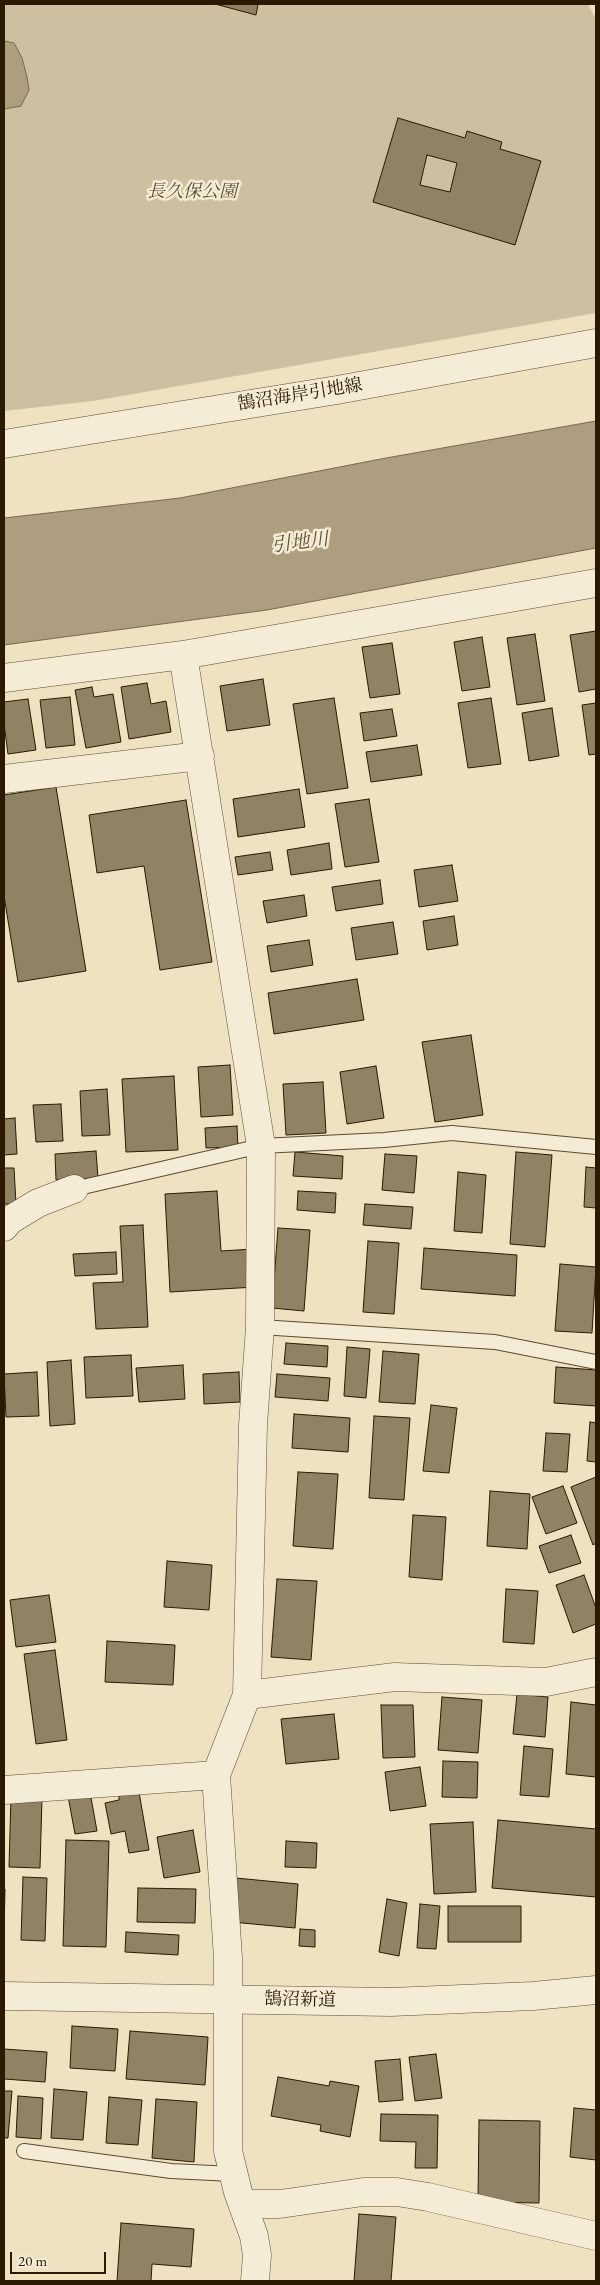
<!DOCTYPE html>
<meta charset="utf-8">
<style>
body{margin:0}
#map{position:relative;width:600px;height:2285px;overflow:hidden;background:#eee2c0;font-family:"EB Garamond",serif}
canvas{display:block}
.frame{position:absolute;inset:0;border:5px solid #2b1901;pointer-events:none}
.scale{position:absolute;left:10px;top:2252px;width:96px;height:22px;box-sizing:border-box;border:2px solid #2b1901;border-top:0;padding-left:6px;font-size:15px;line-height:18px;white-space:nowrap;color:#2b1901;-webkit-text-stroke:4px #f4ecd6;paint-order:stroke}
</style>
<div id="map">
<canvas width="600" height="2285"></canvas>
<div class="frame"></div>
<div class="scale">20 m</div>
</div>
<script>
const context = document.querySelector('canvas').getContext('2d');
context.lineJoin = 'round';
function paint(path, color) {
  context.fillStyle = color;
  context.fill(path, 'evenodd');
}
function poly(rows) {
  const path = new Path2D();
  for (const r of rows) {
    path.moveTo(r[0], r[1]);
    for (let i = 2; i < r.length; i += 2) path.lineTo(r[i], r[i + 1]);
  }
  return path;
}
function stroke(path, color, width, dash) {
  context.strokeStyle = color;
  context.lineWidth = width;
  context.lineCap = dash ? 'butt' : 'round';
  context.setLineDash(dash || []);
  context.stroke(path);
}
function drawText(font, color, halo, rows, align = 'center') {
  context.font = font + ' "EB Garamond","Noto Serif JP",serif';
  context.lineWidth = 5;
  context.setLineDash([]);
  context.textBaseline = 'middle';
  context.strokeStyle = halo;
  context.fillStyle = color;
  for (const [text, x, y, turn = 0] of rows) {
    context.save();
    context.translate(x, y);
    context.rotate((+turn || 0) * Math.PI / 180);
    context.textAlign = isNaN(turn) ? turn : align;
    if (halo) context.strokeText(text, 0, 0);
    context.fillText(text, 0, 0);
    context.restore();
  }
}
paint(poly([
 [4,4,588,4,596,20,596,313,93,401,4,411]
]), '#cdc0a0');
const water = poly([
 [4,41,14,43,22,58,27,77,29,90,21,106,4,109,4,41],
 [596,421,596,548,267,610,4,645,4,518,180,498,386,458,596,421]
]);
paint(water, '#ac9e7f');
stroke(water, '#78694d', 1);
const building = poly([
 [215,4,258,4,256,15,215,4],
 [398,118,465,138,467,131,502,142,500,149,541,161,515,245,373,202,398,118],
 [427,155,457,163,450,192,420,185,427,155],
 [596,631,596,689,579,692,570,635,596,631],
 [535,634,545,701,517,705,507,638,535,634],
 [482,637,490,687,462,691,454,642,482,637],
 [392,643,400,694,370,698,362,647,392,643],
 [263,679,270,725,227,731,220,686,263,679],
 [147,683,151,704,166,701,171,732,129,739,121,687,147,683],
 [92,687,94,697,113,694,121,742,86,748,75,690,92,687],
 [70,697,75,745,46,748,40,700,70,697],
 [334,698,348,788,307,794,293,704,334,698],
 [491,698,501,764,468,768,458,703,491,698],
 [28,699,36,750,8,754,4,724,4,702,28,699],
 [596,703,596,754,589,755,582,705,596,703],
 [552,708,559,756,529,761,522,713,552,708],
 [392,709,397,736,364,741,360,713,392,709],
 [417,745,422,775,371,782,366,752,417,745],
 [56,787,86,971,18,982,4,896,4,795,56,787],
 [299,789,305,827,238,837,233,799,299,789],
 [369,799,379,862,345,867,335,804,369,799],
 [186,800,212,962,160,970,144,866,97,873,89,815,186,800],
 [329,843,332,869,291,875,287,850,329,843],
 [270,852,273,870,238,875,235,857,270,852],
 [452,865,458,901,419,907,414,870,452,865],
 [380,880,383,904,336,911,332,887,380,880],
 [304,895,307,916,267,923,263,901,304,895],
 [454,916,458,945,427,950,423,921,454,916],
 [393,922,398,954,356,960,351,928,393,922],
 [309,940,313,965,271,972,267,946,309,940],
 [357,979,364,1020,274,1034,268,993,357,979],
 [471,1035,483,1115,435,1122,422,1042,471,1035],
 [230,1065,233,1115,201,1117,198,1067,230,1065],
 [376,1066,384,1118,347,1124,340,1072,376,1066],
 [174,1076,178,1150,126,1152,122,1079,174,1076],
 [323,1082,326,1133,286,1135,283,1084,323,1082],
 [107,1089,110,1135,82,1136,80,1091,107,1089],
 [61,1104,63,1141,36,1142,33,1105,61,1104],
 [15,1118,17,1154,4,1155,4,1119,15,1118],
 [237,1126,238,1147,206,1148,205,1128,237,1126],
 [96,1151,98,1178,56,1180,55,1154,96,1151],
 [295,1152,343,1156,342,1179,293,1176,295,1152],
 [516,1152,552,1155,545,1247,510,1244,516,1152],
 [385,1154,417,1156,414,1193,382,1190,385,1154],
 [586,1167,596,1168,596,1208,584,1207,586,1167],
 [4,1168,14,1168,16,1204,4,1204,4,1168],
 [458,1172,486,1175,482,1233,454,1231,458,1172],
 [217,1191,221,1251,253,1249,255,1287,170,1292,165,1194,217,1191],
 [298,1191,336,1193,335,1213,297,1210,298,1191],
 [365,1204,413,1207,411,1229,363,1225,365,1204],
 [143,1225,148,1327,96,1329,93,1283,123,1282,120,1226,143,1225],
 [278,1228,310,1230,304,1311,272,1308,278,1228],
 [368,1241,399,1243,394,1314,363,1312,368,1241],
 [424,1248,517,1255,515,1296,421,1289,424,1248],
 [116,1252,117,1274,75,1276,73,1254,116,1252],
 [560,1264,596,1267,592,1333,555,1331,560,1264],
 [286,1343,328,1346,327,1367,284,1364,286,1343],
 [347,1347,370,1349,366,1398,344,1396,347,1347],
 [383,1351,419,1354,415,1404,379,1402,383,1351],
 [131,1355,133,1396,86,1398,84,1357,131,1355],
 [71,1360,75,1424,50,1426,47,1362,71,1360],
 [183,1365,185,1399,139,1402,136,1368,183,1365],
 [556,1367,596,1370,596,1406,554,1403,556,1367],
 [37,1372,39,1416,6,1417,4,1374,37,1372],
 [239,1372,240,1402,204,1404,203,1374,239,1372],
 [277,1374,330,1378,328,1401,275,1397,277,1374],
 [431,1405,457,1408,449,1473,423,1471,431,1405],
 [294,1414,350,1418,348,1452,292,1448,294,1414],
 [374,1416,410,1418,404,1500,369,1498,374,1416],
 [590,1422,596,1423,596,1462,587,1461,590,1422],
 [546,1433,570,1434,567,1472,543,1471,546,1433],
 [298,1472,338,1474,333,1549,293,1546,298,1472],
 [596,1477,596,1543,593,1545,571,1487,596,1477],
 [563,1486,577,1523,546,1534,532,1497,563,1486],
 [490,1491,530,1494,527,1549,487,1546,490,1491],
 [413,1515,446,1517,442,1580,409,1577,413,1515],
 [571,1535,581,1563,549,1573,539,1546,571,1535],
 [167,1561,212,1565,209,1610,164,1607,167,1561],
 [584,1575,596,1608,596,1624,573,1633,556,1585,584,1575],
 [277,1579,317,1581,311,1660,271,1657,277,1579],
 [506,1589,538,1591,534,1644,503,1642,506,1589],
 [49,1595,56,1642,16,1647,10,1600,49,1595],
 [107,1641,175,1645,173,1685,105,1682,107,1641],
 [55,1650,67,1740,36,1744,24,1654,55,1650],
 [517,1694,548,1697,545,1737,513,1734,517,1694],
 [442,1697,482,1700,478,1753,438,1750,442,1697],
 [571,1702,596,1705,596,1777,566,1774,571,1702],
 [381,1705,413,1705,415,1757,383,1758,381,1705],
 [334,1714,339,1759,286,1764,281,1719,334,1714],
 [524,1746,553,1749,549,1797,520,1795,524,1746],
 [443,1761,478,1762,477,1798,442,1797,443,1761],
 [420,1767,426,1806,390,1811,385,1772,420,1767],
 [90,1792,97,1831,75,1834,68,1796,90,1792],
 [139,1792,149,1850,129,1853,125,1831,111,1834,105,1803,119,1800,119,1795,139,1792],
 [11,1797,42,1798,40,1868,9,1867,11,1797],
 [498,1820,596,1829,596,1897,492,1888,498,1820],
 [473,1822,476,1892,434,1894,430,1824,473,1822],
 [193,1830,200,1872,164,1878,157,1837,193,1830],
 [66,1840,109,1841,106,1947,63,1946,66,1840],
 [286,1841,317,1843,316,1868,285,1867,286,1841],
 [23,1877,47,1878,45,1941,21,1940,23,1877],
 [236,1878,298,1884,295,1928,232,1922,236,1878],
 [138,1888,196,1889,195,1923,137,1922,138,1888],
 [4,1889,5,1889,4,1933,4,1889],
 [387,1899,407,1903,399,1956,379,1952,387,1899],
 [420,1904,440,1906,436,1949,417,1948,420,1904],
 [448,1906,521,1906,521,1942,448,1942,448,1906],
 [300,1929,315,1930,315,1947,299,1946,300,1929],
 [126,1932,179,1935,178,1955,125,1952,126,1932],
 [72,2026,118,2029,115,2071,70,2068,72,2026],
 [130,2031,208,2037,205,2085,126,2079,130,2031],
 [4,2049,47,2052,45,2082,4,2079,4,2049],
 [436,2054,442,2098,415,2101,409,2057,436,2054],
 [400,2059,403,2100,379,2102,375,2061,400,2059],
 [278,2077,329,2086,330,2081,359,2086,350,2137,320,2131,321,2125,271,2116,278,2077],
 [54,2089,87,2092,83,2140,51,2138,54,2089],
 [4,2091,12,2091,8,2138,4,2138,4,2091],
 [18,2096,43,2098,41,2139,16,2137,18,2096],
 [109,2097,142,2100,138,2145,106,2143,109,2097],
 [156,2099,197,2102,194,2162,152,2158,156,2099],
 [574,2108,596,2110,596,2160,570,2157,574,2108],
 [381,2114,438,2115,437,2168,415,2168,416,2142,380,2141,381,2114],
 [479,2120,540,2121,539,2203,478,2202,479,2120],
 [359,2214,396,2217,391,2281,354,2281,359,2214],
 [121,2223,194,2229,191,2267,152,2264,151,2281,117,2281,121,2223]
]);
paint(building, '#908264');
stroke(building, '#2b1901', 1);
const service = poly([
 [74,1189,261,1146,384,1140,452,1133,596,1147],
 [260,1327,495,1342,596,1362],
 [24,2151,171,2171,233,2174]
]);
const minor = poly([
 [183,655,261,1146,260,1327,253,1425,247,1695,216,1775,228,1958,228,2151,238,2192,254,2236,257,2255,255,2281],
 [4,678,183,655,596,583],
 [4,779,200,756],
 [4,1227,10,1220,38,1203,74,1189],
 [247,1695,395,1677,546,1682,596,1672],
 [4,1790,216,1775],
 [243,2204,280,2204,363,2192,397,2192,428,2197,596,2236]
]);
const tertiary = poly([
 [4,444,337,390,596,343],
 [4,1996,391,2002,533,1996,596,1990]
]);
stroke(service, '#5c4b31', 16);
stroke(minor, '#5c4b31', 29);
stroke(tertiary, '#5c4b31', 29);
stroke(service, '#f4ecd6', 14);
stroke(minor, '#f4ecd6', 28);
stroke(tertiary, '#f4ecd6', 28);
drawText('italic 18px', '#5c4b31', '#f4ecd6', [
 ["長久保公園",192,192]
]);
drawText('18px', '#2b1901', '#f4ecd6', [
 ["鵠沼海岸引地線",300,395,-9],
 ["鵠沼新道",300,2000,1]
]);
drawText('italic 19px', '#5f4e33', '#f4ecd6', [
 ["引地川",300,543,-7]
]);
</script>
